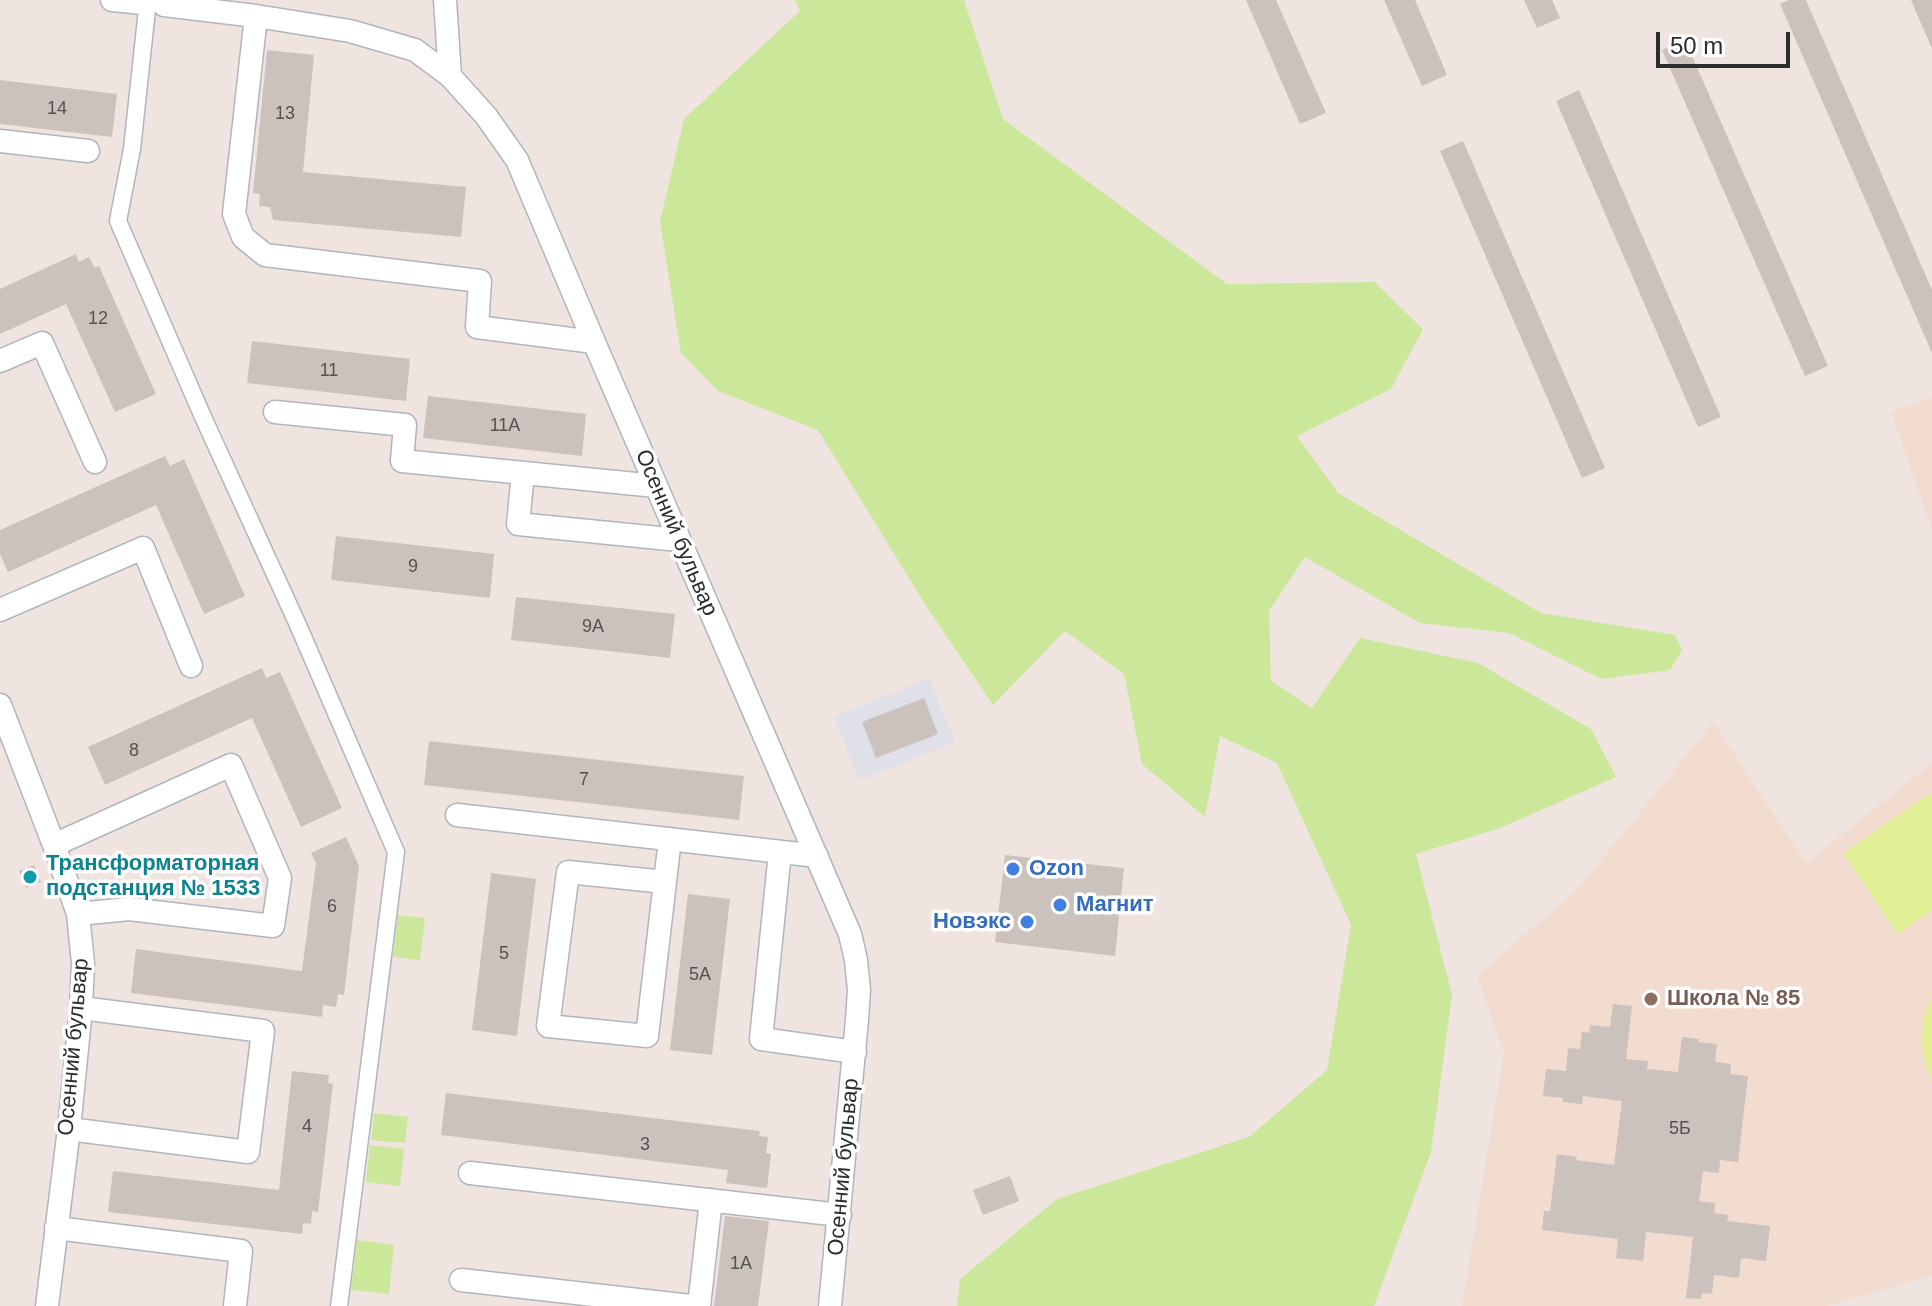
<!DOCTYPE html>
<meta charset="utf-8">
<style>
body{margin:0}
#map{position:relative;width:1932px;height:1306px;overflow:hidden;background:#efe4df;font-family:Helvetica,sans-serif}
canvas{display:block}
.scale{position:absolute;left:1656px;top:32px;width:134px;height:36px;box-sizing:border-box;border:4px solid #2d2d2d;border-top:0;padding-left:10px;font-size:24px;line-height:28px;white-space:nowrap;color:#2d2d2d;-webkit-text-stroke:6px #fff;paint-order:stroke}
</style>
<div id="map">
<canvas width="1932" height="1306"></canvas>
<div class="scale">50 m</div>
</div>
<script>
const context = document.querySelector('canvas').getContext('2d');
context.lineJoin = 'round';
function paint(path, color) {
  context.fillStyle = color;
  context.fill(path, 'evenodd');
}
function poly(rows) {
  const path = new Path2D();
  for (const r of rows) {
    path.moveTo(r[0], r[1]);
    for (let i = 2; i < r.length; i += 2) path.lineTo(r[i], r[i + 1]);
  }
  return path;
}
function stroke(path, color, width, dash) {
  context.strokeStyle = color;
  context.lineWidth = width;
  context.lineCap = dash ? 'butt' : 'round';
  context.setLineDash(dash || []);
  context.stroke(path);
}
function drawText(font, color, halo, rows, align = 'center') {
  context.font = font + ' Helvetica,sans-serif';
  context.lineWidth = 7;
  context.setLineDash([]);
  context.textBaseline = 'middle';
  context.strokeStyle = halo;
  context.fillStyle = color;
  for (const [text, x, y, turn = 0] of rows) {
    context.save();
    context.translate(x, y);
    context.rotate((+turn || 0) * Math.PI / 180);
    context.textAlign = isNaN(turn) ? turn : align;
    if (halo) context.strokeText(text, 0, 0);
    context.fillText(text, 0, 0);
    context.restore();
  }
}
paint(poly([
 [929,678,955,742,859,781,834,717]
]), '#e0e0e8');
paint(poly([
 [1932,398,1932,530,1891,412],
 [1713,722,1806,863,1932,763,1932,1276,1825,1306,1462,1306,1504,1054,1477,975,1578,889]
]), '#f1dccf');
paint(poly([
 [795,0,964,0,1003,119,1227,284,1374,282,1423,329,1391,389,1297,436,1338,493,1541,613,1675,635,1682,650,1670,670,1601,679,1509,633,1420,623,1305,557,1269,611,1271,681,1312,708,1360,638,1478,663,1591,729,1616,777,1500,828,1416,854,1452,995,1431,1152,1374,1306,957,1306,960,1279,1057,1199,1249,1137,1327,1070,1351,925,1277,763,1220,736,1205,817,1142,764,1124,674,1065,631,993,705,925,604,818,430,718,391,681,353,660,222,684,119,800,11],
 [398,915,425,918,420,960,393,957],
 [374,1113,408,1117,405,1143,371,1140],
 [370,1145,404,1149,400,1186,366,1182],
 [357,1240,394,1245,389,1294,351,1290]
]), '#cbe79a');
paint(poly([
 [1932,792,1932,910,1898,934,1843,853],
 [1932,993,1932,1084,1923,1053,1922,1035,1924,1018]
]), '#e3ef96');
paint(poly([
 [1246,0,1276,0,1326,113,1300,124],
 [1384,0,1415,0,1447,75,1422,86],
 [1524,0,1552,0,1560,18,1537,28],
 [1789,0,1806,0,1932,290,1932,353,1780,4],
 [1911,0,1932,0,1932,49],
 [1685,40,1828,366,1805,376,1662,50],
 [267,50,314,55,303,172,466,187,461,237,273,220,270,207,259,206,260,194,253,193],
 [0,80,117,94,112,137,0,124],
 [1579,90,1721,417,1698,427,1556,101],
 [1463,141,1605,468,1582,478,1440,151],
 [76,254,79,262,89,257,95,268,99,266,156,394,115,412,66,304,0,334,0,289],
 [252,341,410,359,406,401,247,383],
 [428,396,586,414,582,456,423,438],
 [165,456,170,466,184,459,245,596,204,614,156,505,8,572,0,554,0,530],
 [336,536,494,554,490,598,331,580],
 [516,597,675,614,670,658,511,640],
 [262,668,266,678,280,672,342,808,301,827,252,718,105,785,88,747],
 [924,698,938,734,876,758,862,722],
 [429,741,744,776,739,820,424,785],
 [346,837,359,866,344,995,338,994,336,1007,323,1005,322,1017,131,993,136,949,302,971,316,863,311,853],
 [1005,855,1124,868,1115,956,995,942],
 [34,865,41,882,26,888,19,871],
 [491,873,536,879,517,1036,472,1030],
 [688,894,730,899,712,1055,670,1050],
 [1613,1004,1632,1006,1626,1059,1648,1061,1647,1069,1678,1072,1682,1037,1699,1039,1698,1042,1717,1044,1715,1062,1731,1064,1730,1074,1748,1076,1738,1162,1720,1160,1719,1173,1703,1171,1699,1201,1715,1203,1714,1213,1728,1215,1727,1221,1770,1226,1766,1261,1741,1258,1739,1278,1714,1275,1712,1294,1702,1293,1701,1299,1686,1298,1693,1237,1646,1232,1643,1261,1616,1258,1618,1239,1542,1230,1544,1211,1550,1211,1557,1154,1577,1157,1576,1160,1614,1165,1622,1101,1583,1096,1582,1104,1563,1102,1563,1098,1543,1096,1546,1069,1566,1071,1568,1048,1580,1049,1582,1032,1589,1033,1590,1025,1610,1027],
 [292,1071,329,1075,328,1083,333,1084,318,1212,312,1211,311,1224,303,1223,302,1234,108,1212,113,1171,279,1190],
 [446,1093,760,1131,759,1136,768,1137,766,1153,771,1154,767,1188,726,1183,728,1170,441,1135],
 [1010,1176,1019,1201,983,1215,973,1190],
 [725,1216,769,1221,758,1306,714,1306]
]), '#cbc2be');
const pedestrian = poly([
 [148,0,132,149,118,221,203,417,298,625,396,852,339,1306]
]);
const minor = poly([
 [112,0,144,3],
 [445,0,450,76],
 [164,5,256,16,350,31,415,50,450,76,486,116,517,160,594,342,850,934,856,960,859,990,857,1020,830,1306],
 [256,16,234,214,243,237,265,255,480,281,477,327,594,342],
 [0,141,88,151],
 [0,361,42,343,95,462],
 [275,412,405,425,402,461,656,486],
 [523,473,518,524,679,540],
 [0,610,143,548,191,666],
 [0,705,54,845,78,914,83,963,81,1008,69,1129,47,1306],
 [457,815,817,856],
 [54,845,231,765,280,878,273,926,129,909,78,914],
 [780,852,761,1039,855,1052],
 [665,882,568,872,548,1026,647,1036,670,839],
 [69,1129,248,1152,263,1031,81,1008],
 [470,1173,840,1215],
 [56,1228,241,1251,235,1306],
 [461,1280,691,1306],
 [699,1306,711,1200]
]);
stroke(pedestrian, '#afb6bd', 19);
stroke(minor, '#afb6bd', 25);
stroke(pedestrian, '#fff', 16);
stroke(minor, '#fff', 22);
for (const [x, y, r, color] of [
 [1013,869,8,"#3f7fe0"],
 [30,877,8,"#0f9aa8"],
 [1060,905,8,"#3f7fe0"],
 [1027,922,8,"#3f7fe0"],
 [1651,999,8,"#8d6e63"]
]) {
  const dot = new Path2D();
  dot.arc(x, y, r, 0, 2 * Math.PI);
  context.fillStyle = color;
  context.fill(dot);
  stroke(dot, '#fff', 3);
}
drawText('18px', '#545251', null, [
 ["14",57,109],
 ["13",285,114],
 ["12",98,319],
 ["11",329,371],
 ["11А",505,426],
 ["9",413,567],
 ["9А",593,627],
 ["8",134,751],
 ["7",584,780],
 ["6",332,907],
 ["5",504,954],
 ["5А",700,975],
 ["4",307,1127],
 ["5Б",1680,1129],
 ["3",645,1145],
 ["1А",741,1264]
]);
drawText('22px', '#2d2d2d', '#fff', [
 ["Осенний бульвар",676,533,67],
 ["Осенний бульвар",74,1047,-85],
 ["Осенний бульвар",844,1167,-85]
]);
drawText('bold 22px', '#0d838f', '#fff', [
 ["Трансформаторная",46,864],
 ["подстанция № 1533",46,889]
], 'left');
drawText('bold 22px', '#366cbe', '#fff', [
 ["Ozon",1029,869],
 ["Магнит",1076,905],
 ["Новэкс",1011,922,"right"]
], 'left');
drawText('bold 22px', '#785e54', '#fff', [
 ["Школа № 85",1667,999]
], 'left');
</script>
